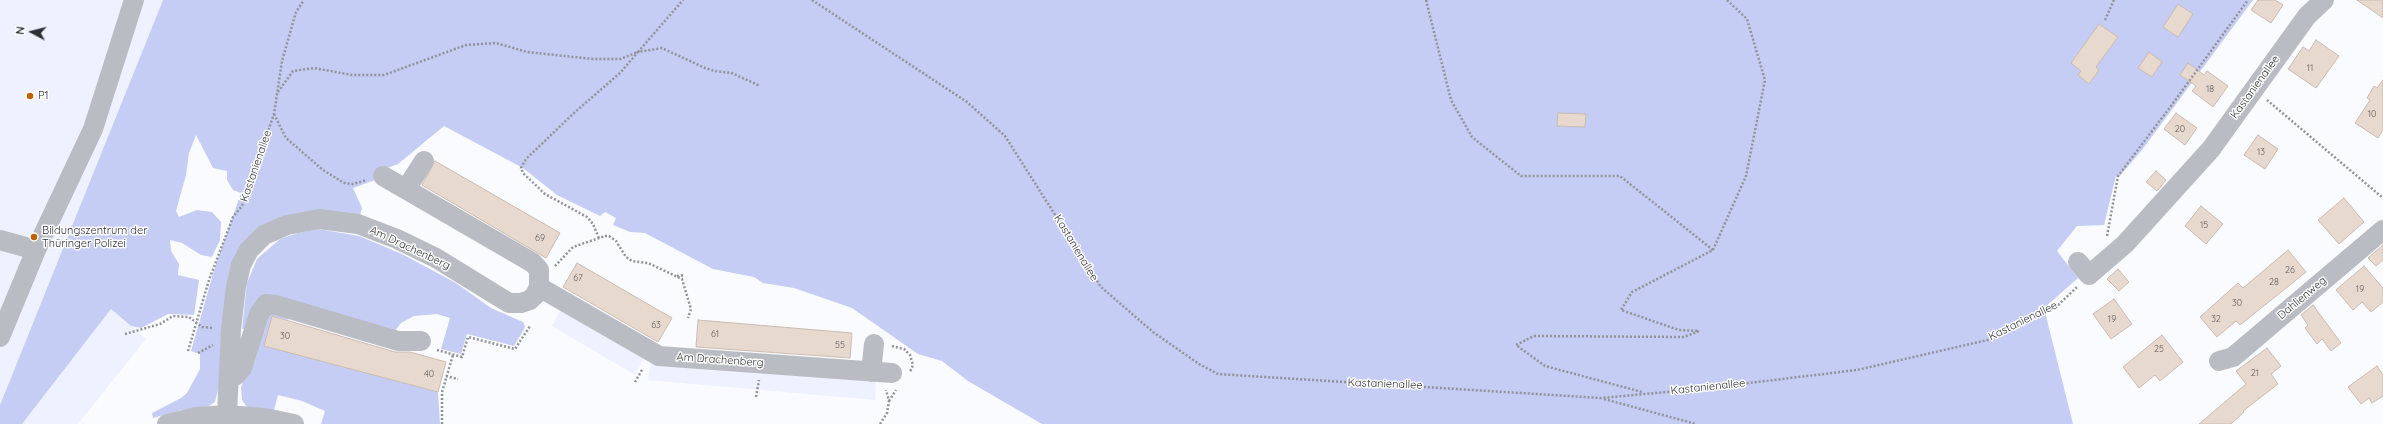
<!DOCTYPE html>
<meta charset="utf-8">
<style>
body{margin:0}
#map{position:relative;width:2383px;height:424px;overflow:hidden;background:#fafbfe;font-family:Quicksand,sans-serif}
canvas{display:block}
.north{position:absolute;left:12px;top:12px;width:40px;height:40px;-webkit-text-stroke:3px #fff;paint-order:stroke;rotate:277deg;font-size:11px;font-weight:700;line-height:16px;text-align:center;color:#2e2f35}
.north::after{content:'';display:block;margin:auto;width:14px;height:18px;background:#2e2f35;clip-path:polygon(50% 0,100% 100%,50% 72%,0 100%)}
</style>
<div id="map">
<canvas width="2383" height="424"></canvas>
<div class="north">N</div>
</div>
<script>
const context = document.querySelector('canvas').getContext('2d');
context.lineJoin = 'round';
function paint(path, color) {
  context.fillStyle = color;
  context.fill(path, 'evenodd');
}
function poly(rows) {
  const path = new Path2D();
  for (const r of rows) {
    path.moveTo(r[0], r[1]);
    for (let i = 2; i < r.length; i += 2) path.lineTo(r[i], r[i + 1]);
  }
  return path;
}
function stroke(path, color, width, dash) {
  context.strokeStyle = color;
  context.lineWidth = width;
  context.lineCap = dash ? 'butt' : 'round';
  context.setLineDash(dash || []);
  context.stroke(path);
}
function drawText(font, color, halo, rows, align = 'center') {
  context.font = font + ' Quicksand,sans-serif';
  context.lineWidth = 3;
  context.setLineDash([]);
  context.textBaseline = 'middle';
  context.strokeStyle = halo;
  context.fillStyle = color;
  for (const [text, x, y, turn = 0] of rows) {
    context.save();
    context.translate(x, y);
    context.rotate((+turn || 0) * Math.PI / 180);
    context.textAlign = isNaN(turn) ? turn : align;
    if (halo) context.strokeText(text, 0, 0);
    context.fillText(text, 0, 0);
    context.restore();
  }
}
paint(poly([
 [0,0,163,0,0,405],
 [111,309,146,339,78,424,22,424],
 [561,310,644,358,635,375,552,326],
 [651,361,876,380,875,400,648,380]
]), '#eef1ff');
paint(poly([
 [163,0,2253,0,2142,150,2118,178,2116,176,2104,225,2077,226,2057,251,2078,278,2044,308,2073,424,1042,424,968,381,942,361,918,354,852,308,794,288,763,283,754,277,713,269,645,233,630,232,613,225,616,218,605,212,600,216,557,195,523,168,444,126,398,164,382,170,378,179,353,188,362,208,359,219,259,230,215,402,209,406,181,410,153,418,152,413,181,398,187,393,200,369,200,354,191,351,215,267,241,193,233,190,227,180,227,171,213,168,196,135,189,153,186,175,176,211,179,217,197,210,212,212,221,222,220,240,212,257,201,255,182,243,170,240,171,251,179,264,178,275,199,280,194,315,168,314,141,328,131,326,111,309,22,424,0,424,0,405],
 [318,229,359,236,402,254,456,283,491,308,523,322,525,326,524,329,514,346,467,334,461,354,441,349,450,318,437,314,414,316,401,323,392,335,276,301,247,329,242,329,247,283,257,259,280,239,298,233],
 [266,312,289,315,288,320,272,316,265,346,438,392,440,424,321,424,325,411,302,401,278,395,274,410,247,407,242,400,241,387]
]), '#c5cdf5');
const building = poly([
 [2258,0,2275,0,2283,5,2271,23,2251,10,2258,0],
 [2357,0,2383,0,2383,18,2357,0],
 [2178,4,2193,14,2178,37,2163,27,2178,4],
 [2099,24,2118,37,2096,67,2099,70,2089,84,2078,75,2081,71,2071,63,2099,24],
 [2316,40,2339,56,2316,88,2288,69,2303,47,2309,51,2316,40],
 [2149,52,2162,62,2152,77,2138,68,2149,52],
 [2188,63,2204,75,2207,71,2228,86,2213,107,2192,91,2196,86,2180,75,2188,63],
 [2383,80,2383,130,2378,138,2355,123,2370,100,2367,98,2374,86,2377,88,2383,80],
 [1558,113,1586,114,1585,127,1557,126,1558,113],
 [2176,113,2197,128,2185,145,2164,129,2176,113],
 [2258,135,2278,149,2265,169,2244,155,2258,135],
 [435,161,560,233,546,258,422,185,435,161],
 [2156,171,2166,180,2157,191,2146,182,2156,171],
 [2344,198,2364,222,2339,244,2318,220,2344,198],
 [2201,206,2223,224,2206,244,2185,226,2201,206],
 [2383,245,2383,260,2376,266,2368,258,2383,245],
 [2288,250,2306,272,2240,325,2236,321,2217,337,2200,317,2238,283,2243,288,2288,250],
 [577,263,672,318,658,342,563,287,577,263],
 [2364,266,2383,288,2383,302,2371,312,2362,302,2353,310,2336,290,2364,266],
 [2118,269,2129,282,2119,291,2107,279,2118,269],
 [2114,299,2132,324,2111,339,2093,314,2114,299],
 [2313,305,2341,343,2331,351,2322,339,2317,344,2305,328,2308,325,2301,315,2313,305],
 [272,316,395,352,410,352,446,362,438,392,264,346,272,316],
 [698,320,852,333,850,358,696,347,698,320],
 [2162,335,2183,362,2160,381,2155,375,2139,388,2123,367,2162,335],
 [2267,348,2281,366,2271,374,2278,384,2243,411,2244,412,2231,424,2199,424,2246,384,2236,371,2267,348],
 [2377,366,2383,375,2383,396,2372,403,2369,398,2361,404,2348,387,2377,366]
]);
paint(building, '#e8d9cf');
stroke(building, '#cabbb1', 1);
stroke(poly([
 [812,0,967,102,1005,136,1101,287,1153,332,1199,364,1218,374,1601,398,1699,389,1857,370,1992,339,2055,308,2077,287],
 [1426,0,1451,100,1472,137,1521,176,1620,176,1713,250,1632,292,1621,310,1679,330,1699,331,1684,337,1534,336,1516,345,1545,366,1642,392],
 [2105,20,2114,0],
 [278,92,293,71,314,68,352,75,384,75,466,45,496,43,527,52,593,59,620,59,638,52,683,0],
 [2267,100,2383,198],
 [274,114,286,138,323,170,344,183,353,184,367,180],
 [2107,236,2118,176,2171,106,2248,0],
 [599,238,593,224,587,217,545,194,523,173,521,168,526,159,575,112,620,73,638,52,662,48,705,68,715,71,732,73,760,86],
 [1713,250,1746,176,1765,80,1747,19,1727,0],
 [555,266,573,247,605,236,609,236,616,241,626,257,632,261,648,263,682,279,691,309,688,318],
 [677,276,684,275],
 [125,334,160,324,173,316,189,317,202,327,213,328],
 [892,346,904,349,910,355,913,365,910,372],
 [437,350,462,357,468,337,515,349,530,326],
 [188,351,209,280,233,217,242,206,274,114,282,61,296,12,304,0],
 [198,353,213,345],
 [446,376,458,379],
 [635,382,643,368],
 [756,397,759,380],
 [1604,399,1696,424],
 [889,401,896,390],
 [442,424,442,392,453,355],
 [880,424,887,413,889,401,886,390]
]), '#919296', 2.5, [2, 2]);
stroke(poly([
 [383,176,533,263,539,270,539,287],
 [406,189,424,161],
 [0,240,36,250,0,337],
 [36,250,93,129,134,0],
 [2078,262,2089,275,2125,244,2211,149,2307,16,2324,0],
 [2219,361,2233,357,2383,230],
 [871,372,874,344],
 [229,377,235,376,242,368,259,314,266,304,276,305,398,341,421,341],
 [227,415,231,329,236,287,241,265,249,250,264,235,287,225,319,219,358,224,397,239,436,258,509,303,521,303,530,300,535,295,539,287,659,356,892,373],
 [167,424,196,417,227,415,265,418,294,424]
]), '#babcc3', 20);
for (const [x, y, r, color] of [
 [30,96,4,"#bc6300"],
 [34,237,4,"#bc6300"]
]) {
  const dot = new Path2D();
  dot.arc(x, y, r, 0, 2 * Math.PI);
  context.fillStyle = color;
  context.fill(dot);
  stroke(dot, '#fff', 1.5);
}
drawText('9px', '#5c5a5c', null, [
 ["11",2310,68],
 ["18",2210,89],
 ["10",2372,114],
 ["20",2180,129],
 ["13",2261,152],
 ["15",2204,225],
 ["69",540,238],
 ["26",2290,270],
 ["67",578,278],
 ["28",2274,282],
 ["19",2360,289],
 ["30",2237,303],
 ["19",2112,319],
 ["32",2216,319],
 ["63",656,325],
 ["61",715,334],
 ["30",285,336],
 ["55",840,345],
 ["25",2159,349],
 ["21",2255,373],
 ["40",429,374]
]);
drawText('11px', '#2e2f35', '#fff', [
 ["Kastanienallee",2255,87,-54],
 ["Kastanienallee",256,166,-71],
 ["Am Drachenberg",410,248,25],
 ["Kastanienallee",1076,248,59],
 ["Dahlienweg",2302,298,-40],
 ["Kastanienallee",2023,321,-26],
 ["Am Drachenberg",720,360,4],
 ["Kastanienallee",1385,384,2],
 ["Kastanienallee",1708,387,-6]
]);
drawText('11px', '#2e2f35', '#fff', [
 ["P1",38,96],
 ["Bildungszentrum der",42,231],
 ["Thüringer Polizei",42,244]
], 'left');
</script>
